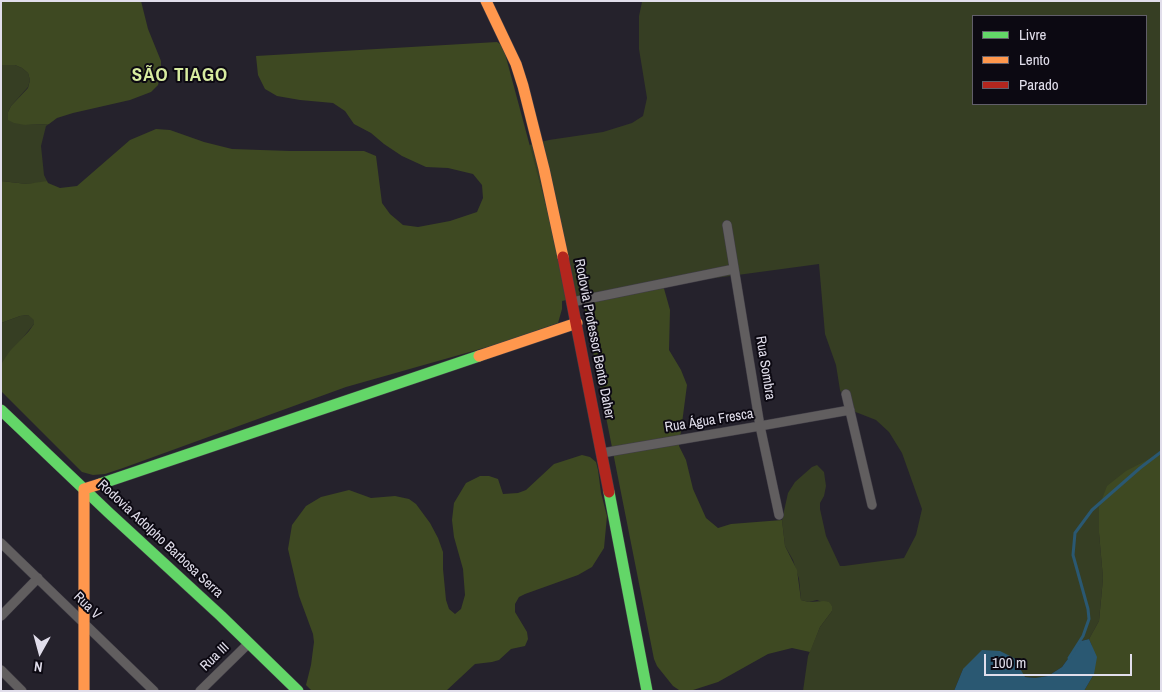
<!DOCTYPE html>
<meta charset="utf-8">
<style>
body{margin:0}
#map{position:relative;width:1162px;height:692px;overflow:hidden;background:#25222c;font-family:"Archivo Narrow",sans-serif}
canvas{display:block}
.frame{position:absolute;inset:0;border:2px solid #e1deeb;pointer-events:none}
.legend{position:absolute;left:972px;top:15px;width:175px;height:90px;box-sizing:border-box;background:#0c0912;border:1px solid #615e69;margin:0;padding:6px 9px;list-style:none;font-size:15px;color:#e1deeb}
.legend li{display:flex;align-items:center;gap:10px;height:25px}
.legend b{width:25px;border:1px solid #615e69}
.north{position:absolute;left:15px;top:627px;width:50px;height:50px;-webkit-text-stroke:4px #0c0912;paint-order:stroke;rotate:187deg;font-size:14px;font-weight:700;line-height:20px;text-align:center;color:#e1deeb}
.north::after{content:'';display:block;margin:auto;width:18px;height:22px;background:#e1deeb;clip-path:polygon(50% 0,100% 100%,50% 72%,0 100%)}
.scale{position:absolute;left:984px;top:654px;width:148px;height:22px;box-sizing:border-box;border:2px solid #e1deeb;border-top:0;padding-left:6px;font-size:15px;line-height:18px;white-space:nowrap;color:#e1deeb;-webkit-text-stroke:4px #0c0912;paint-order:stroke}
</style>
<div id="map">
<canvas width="1162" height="692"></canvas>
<div class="frame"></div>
<ul class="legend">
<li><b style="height:6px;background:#63d668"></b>Livre</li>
<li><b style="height:6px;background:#ff974d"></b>Lento</li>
<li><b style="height:6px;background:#b3261e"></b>Parado</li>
</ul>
<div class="north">N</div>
<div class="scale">100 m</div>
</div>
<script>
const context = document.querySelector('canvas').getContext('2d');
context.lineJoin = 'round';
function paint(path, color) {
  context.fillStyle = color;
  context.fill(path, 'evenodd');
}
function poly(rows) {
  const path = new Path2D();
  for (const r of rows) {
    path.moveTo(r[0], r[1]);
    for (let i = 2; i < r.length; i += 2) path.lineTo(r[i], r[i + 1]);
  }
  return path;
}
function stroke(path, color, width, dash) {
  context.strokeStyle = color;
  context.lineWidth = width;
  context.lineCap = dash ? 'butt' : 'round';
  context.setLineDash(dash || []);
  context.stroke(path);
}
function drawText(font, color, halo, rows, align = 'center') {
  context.font = font + ' "Archivo Narrow",sans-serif';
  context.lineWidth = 4;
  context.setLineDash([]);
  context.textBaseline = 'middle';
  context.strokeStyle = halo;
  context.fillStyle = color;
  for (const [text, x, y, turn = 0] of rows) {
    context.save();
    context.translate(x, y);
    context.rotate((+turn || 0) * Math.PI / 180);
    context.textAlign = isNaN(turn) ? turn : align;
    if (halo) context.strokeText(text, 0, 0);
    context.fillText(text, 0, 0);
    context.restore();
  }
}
paint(poly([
 [644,1,1161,1,1161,453,1099,533,1103,578,1099,621,1089,639,1081,641,1062,667,1048,676,1035,678,963,669,954,691,803,691,808,656,820,627,832,611,832,606,817,600,809,602,801,600,799,579,793,560,785,546,782,520,788,493,795,482,812,467,817,465,824,472,826,486,824,496,820,503,820,509,826,536,840,566,844,566,904,558,916,535,922,509,902,453,889,432,876,420,853,411,844,401,840,390,836,365,825,334,819,264,582,296,571,299,529,145,549,140,603,132,632,123,643,116,647,98,639,49,639,16,642,2],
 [973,16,1146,16,1146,104,973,104],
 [6,63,15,65,22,68,28,73,30,80,28,87,11,106,8,112,25,125,49,124,46,126,41,146,44,175,47,181,43,183,27,184,1,181,1,65],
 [28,315,34,319,34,324,1,364,1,323,20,316]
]), '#363e23');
paint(poly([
 [1,1,141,1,148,29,161,61,161,73,158,85,151,92,130,100,73,113,57,118,49,124,25,125,14,123,8,120,8,112,11,106,28,88,30,80,28,73,22,68,15,65,1,65],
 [497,42,503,46,571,299,562,301,562,309,558,323,498,344,346,387,123,468,105,474,93,475,82,472,1,391,1,364,10,351,29,331,34,324,34,320,28,315,20,316,1,323,1,181,27,184,47,181,48,183,60,188,77,186,130,140,156,129,170,130,204,142,232,149,290,151,364,151,376,156,382,203,390,214,403,225,418,227,450,221,477,212,483,198,482,185,473,174,448,168,426,167,402,156,384,144,371,133,354,124,345,111,333,103,300,100,277,96,265,89,258,75,256,56],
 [663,285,670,310,669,350,681,370,687,385,679,446,686,460,693,489,706,518,718,528,731,524,782,520,785,546,797,570,801,600,809,602,824,601,829,602,832,606,832,611,820,627,810,652,792,648,768,654,718,682,690,691,679,690,673,686,657,666,654,659,582,296],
 [1161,453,1161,691,1084,691,1094,674,1092,646,1089,639,1099,621,1101,600,1103,578,1099,533,1099,507,1107,486,1126,471],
 [582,455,590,457,596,462,598,470,601,493,607,516,604,548,592,567,578,575,525,594,519,597,515,604,515,612,527,632,528,639,525,646,511,649,499,660,492,662,475,664,446,691,312,691,306,685,311,665,314,642,313,634,299,596,288,549,292,525,306,506,321,497,349,490,371,498,395,496,409,499,416,504,430,523,438,538,443,552,443,569,446,600,449,609,455,614,461,609,465,595,463,569,454,537,452,520,454,503,466,483,480,476,489,476,498,479,503,494,518,493,526,490,554,464]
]), '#3e4922');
paint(poly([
 [1089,639,1097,657,1094,674,1084,691,954,691,963,669,982,650,1000,651,1014,658,1025,677,1035,678,1048,676,1062,667,1081,641]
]), '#2a5872');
stroke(poly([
 [1069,658,1083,636,1089,619,1088,609,1073,555,1075,533,1092,510,1140,468,1161,452]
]), '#2a5872', 3);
const street = poly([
 [727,225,760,426,779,515],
 [572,302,734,269],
 [846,394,872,505],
 [602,453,760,426,850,410],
 [1,543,154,691],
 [1,616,38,578],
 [1,670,22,691],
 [200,691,249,643]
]);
const fast = poly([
 [1,410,108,512,221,616,298,691],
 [100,484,479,356],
 [609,492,647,691]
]);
const slow = poly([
 [486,1,516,64,523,86,544,169,563,257],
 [479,356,577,323],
 [84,691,84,489,100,484]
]);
const jam = poly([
 [563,257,609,492]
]);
stroke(street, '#403d46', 10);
stroke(fast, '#403d46', 12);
stroke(slow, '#403d46', 12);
stroke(jam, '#403d46', 12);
stroke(street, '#615e5f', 9);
stroke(fast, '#63d668', 11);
stroke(slow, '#ff974d', 11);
stroke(jam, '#b3261e', 11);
drawText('14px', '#e1deeb', '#0c0912', [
 ["Rodovia Professor Bento Daher",594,339,79],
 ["Rua Sombra",765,368,81],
 ["Rua Água Fresca",709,421,-9],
 ["Rodovia Adolpho Barbosa Serra",160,539,43],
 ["Rua V",87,606,44],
 ["Rua III",215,657,-44]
]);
context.letterSpacing = '1px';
drawText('bold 19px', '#d8eca0', '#0c0912', [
 ["SÃO TIAGO",180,76]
]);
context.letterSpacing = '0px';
</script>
